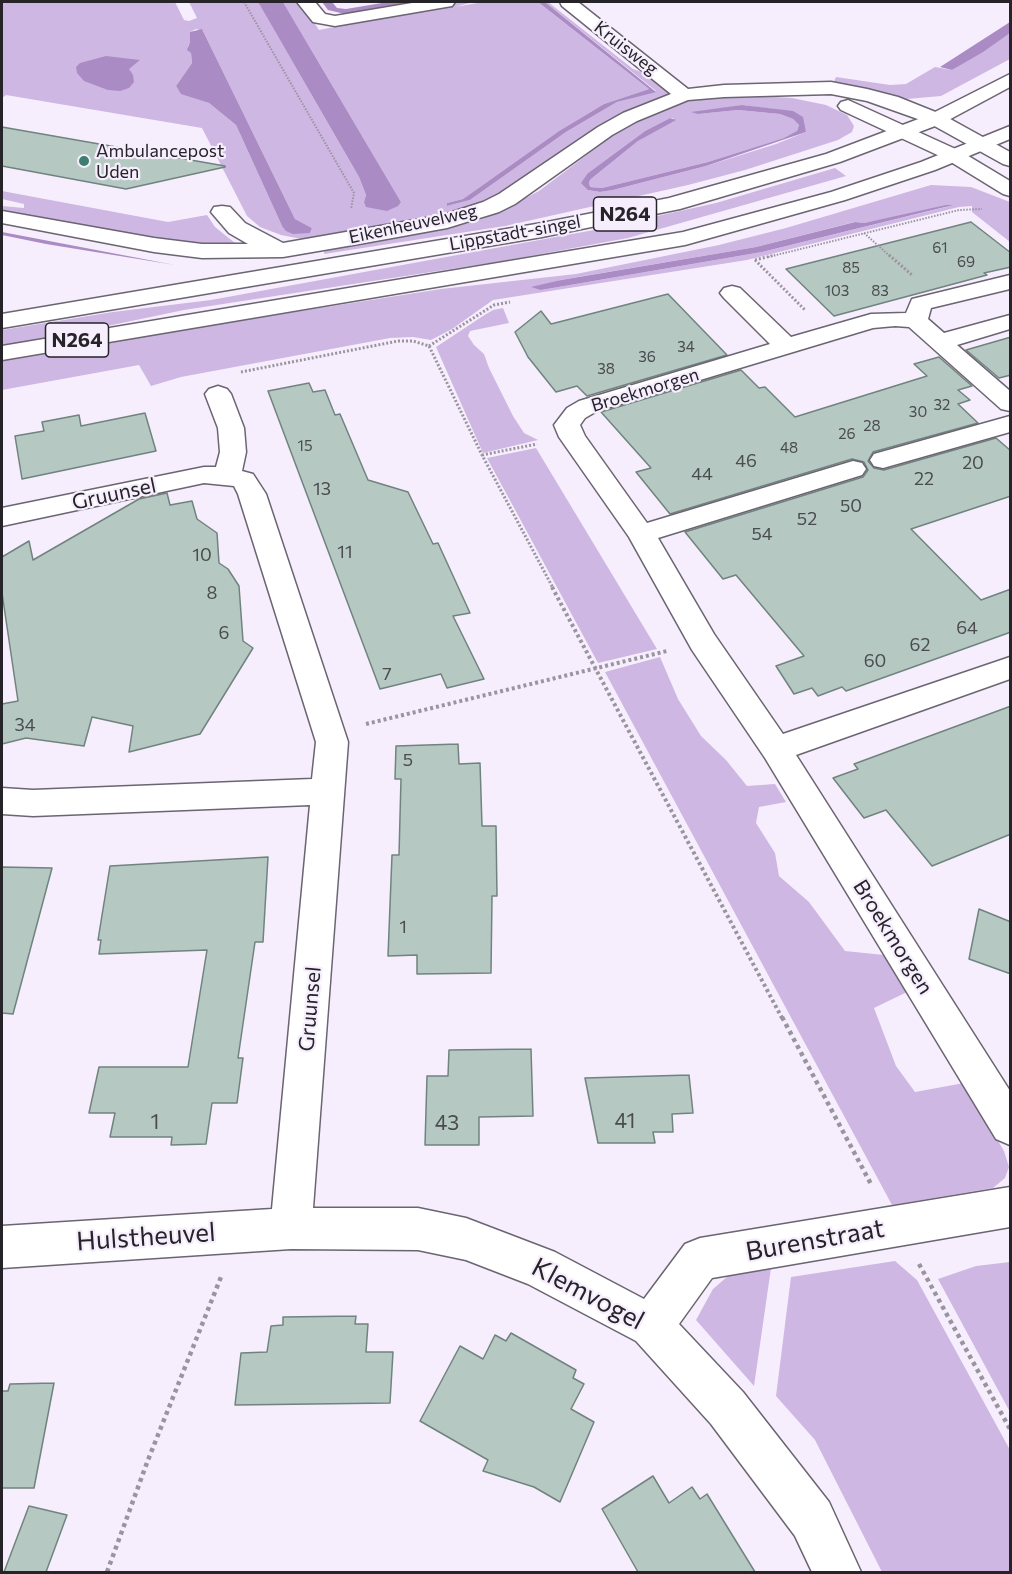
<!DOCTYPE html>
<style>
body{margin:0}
#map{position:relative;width:1012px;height:1574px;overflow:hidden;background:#f6eefd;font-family:Commissioner,sans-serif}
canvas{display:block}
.frame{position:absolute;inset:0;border:3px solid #262329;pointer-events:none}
</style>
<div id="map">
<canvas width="1012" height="1574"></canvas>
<div class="frame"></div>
</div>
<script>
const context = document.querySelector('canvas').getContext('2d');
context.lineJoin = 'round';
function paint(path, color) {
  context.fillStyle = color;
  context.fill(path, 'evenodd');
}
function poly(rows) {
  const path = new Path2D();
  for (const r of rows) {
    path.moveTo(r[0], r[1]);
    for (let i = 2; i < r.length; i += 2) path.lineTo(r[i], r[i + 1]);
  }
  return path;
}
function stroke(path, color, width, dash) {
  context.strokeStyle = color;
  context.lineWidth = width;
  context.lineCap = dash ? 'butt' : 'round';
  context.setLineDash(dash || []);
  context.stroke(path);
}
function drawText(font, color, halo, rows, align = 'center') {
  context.font = font + ' Commissioner,sans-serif';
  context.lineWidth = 4.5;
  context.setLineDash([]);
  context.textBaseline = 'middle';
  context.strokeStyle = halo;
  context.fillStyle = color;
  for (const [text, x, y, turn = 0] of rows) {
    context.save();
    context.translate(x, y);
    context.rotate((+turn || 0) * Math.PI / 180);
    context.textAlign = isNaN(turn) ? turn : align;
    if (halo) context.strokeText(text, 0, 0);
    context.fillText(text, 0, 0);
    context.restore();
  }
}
paint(poly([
 [2,2,175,2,184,20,189,21,197,18,189,2,258,2,359,177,366,195,364,202,401,202,283,2,301,2,319,30,460,2,473,2,455,7,483,2,538,2,649,89,604,104,559,131,463,199,447,203,447,206,470,200,566,132,617,102,656,91,545,2,548,2,633,69,647,74,670,93,523,183,481,204,434,218,307,240,281,235,260,227,247,216,202,128,6,95,2,98],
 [196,29,203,31,295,219,312,228,310,233,282,226,236,125,209,103,181,93,176,86,192,63,191,53,188,47,190,42,190,32],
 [1010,33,1010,59,941,96,907,99,833,84,836,77,890,85,906,84,935,67,952,70],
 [742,95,792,98,826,105,847,115,854,126,852,132,838,140,745,170,688,185,505,226,324,254,325,248,448,228,477,221,501,211,539,191,625,126,658,111,691,100],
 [742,105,793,112,806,132,776,144,706,166,613,190,600,192,588,190,588,173,645,131,670,118,674,118,638,141,591,179,589,182,590,187,602,188,708,162,794,135,797,131,799,125,793,119,780,114,738,110,698,114],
 [835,168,846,176,628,238,503,261,184,310,2,348,2,330,113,312,211,300,594,230,716,203],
 [931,185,971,187,1010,202,1010,242,972,212,972,206,959,207,747,260,493,300,452,329,431,340,413,337,390,338,181,377,151,386,139,365,2,390,2,358,441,289,576,274,719,245,786,228],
 [950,206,762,252,541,290,560,280,756,247,854,222,864,223],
 [2,191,168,222,207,215,215,227,235,243,231,246,181,245,2,211,2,206,24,208,24,204,2,199],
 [503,308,509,323,470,331,468,336,474,345,484,354,489,368,513,416,524,433,538,440,483,453,436,347,483,316,493,310],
 [536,448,657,649,598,663,487,458],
 [660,657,678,699,701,736,726,760,747,786,775,784,786,802,759,807,756,823,775,853,779,876,809,902,845,951,884,955,907,992,874,1008,896,1066,915,1092,964,1083,1004,1151,1009,1167,1005,1178,993,1188,892,1205,605,672],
 [772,1261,754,1386,696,1320,713,1289,735,1270],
 [895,1261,917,1280,1010,1450,1010,1572,882,1572,815,1440,776,1396,791,1277],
 [1010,1262,1010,1412,938,1279,976,1266]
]), '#ceb7e3');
paint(poly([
 [258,2,283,2,401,202,398,206,387,211,366,207,364,202,366,195,359,177],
 [322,2,332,2,337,8,346,9,388,2,417,2,345,14,328,10],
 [538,2,545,2,656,92,617,102,566,132,470,200,447,206,447,203,463,199,559,131,604,104,649,89],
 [1010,22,1010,33,983,52,952,70,940,67],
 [202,29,295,219,312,228,310,233,293,234,286,231,282,226,236,125,209,103,181,94,176,86,192,63,191,53,187,50,190,42,190,32],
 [106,56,140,60,129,69,133,75,134,82,129,88,120,91,108,90,84,81,77,73,76,67,80,63],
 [742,105,793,111,803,117,806,132,706,166,613,190,600,192,588,190,581,183,588,173,645,131,670,118,676,120,638,141,591,179,589,182,590,187,602,188,708,162,784,138,797,131,799,125,793,119,780,114,738,110,698,114,691,112],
 [946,205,953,205,762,252,541,290,531,287,561,280,756,247,855,222,864,223],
 [2,232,159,262,175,265,46,244,2,235]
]), '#ab8bc4');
const building = poly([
 [2,127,225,166,225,167,126,189,2,166,2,127],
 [971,222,1011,253,1011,267,984,273,987,275,834,316,786,269,971,222],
 [668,294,727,355,587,396,577,386,556,392,528,357,515,332,541,311,551,324,668,294],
 [1011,337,1011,375,999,378,966,350,1011,337],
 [939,357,972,386,958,390,970,400,958,404,978,423,873,452,868,461,874,468,884,470,996,438,1011,451,1011,496,911,529,981,600,1011,589,1011,632,846,691,842,687,818,696,812,688,794,694,776,666,804,656,736,575,723,579,685,532,863,477,868,470,864,462,852,459,670,514,636,472,651,468,601,412,741,370,759,388,765,387,795,417,927,376,914,364,939,357],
 [309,383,313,392,325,390,335,415,340,414,368,480,408,492,433,544,438,543,470,613,453,616,484,679,447,688,441,674,380,689,268,391,309,383],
 [145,413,156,451,22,479,15,436,44,431,42,422,79,415,81,426,145,413],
 [167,493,170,505,192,501,197,519,217,533,219,563,228,569,239,586,243,641,253,648,200,734,129,752,133,726,92,717,84,746,26,738,2,744,2,704,18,701,2,593,2,557,29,541,33,560,139,499,167,493],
 [1011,706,1011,834,974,849,932,866,886,810,864,818,833,778,858,769,854,764,1011,706],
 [458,744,459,764,480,763,482,826,496,826,497,896,492,896,491,973,417,974,417,955,388,956,392,855,399,855,401,779,395,779,396,746,458,744],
 [268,857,263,942,255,942,238,1058,243,1058,237,1103,212,1103,206,1144,171,1145,172,1137,110,1137,115,1113,89,1113,99,1067,188,1067,207,950,99,954,101,940,98,940,110,866,268,857],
 [2,867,52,868,13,1014,2,1013,2,867],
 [979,909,1011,922,1011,974,969,959,979,909],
 [531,1049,533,1116,479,1117,479,1145,425,1145,427,1076,448,1076,449,1050,531,1049],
 [689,1075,693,1113,672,1114,673,1132,653,1132,655,1143,598,1143,585,1078,689,1075],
 [356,1316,355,1324,368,1324,366,1352,393,1352,390,1403,235,1405,241,1353,267,1352,271,1326,283,1325,283,1317,356,1316],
 [511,1333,576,1370,573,1378,584,1384,571,1409,594,1422,560,1502,534,1487,483,1471,488,1460,420,1421,460,1346,483,1359,495,1335,506,1341,511,1333],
 [54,1383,34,1488,2,1488,2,1391,8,1391,10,1384,54,1383],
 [653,1476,669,1503,692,1487,700,1499,707,1494,755,1572,638,1572,602,1509,653,1476],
 [29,1506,67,1515,46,1572,4,1572,29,1506]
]);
paint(building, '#b5c8c2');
stroke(building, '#71837e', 1.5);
const minor = poly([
 [297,2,315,2,325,14,335,16,418,2,455,2,452,6,446,7,335,26,313,22,297,2],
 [560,2,578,2,688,89,724,85,831,82,867,89,898,97,943,115,1010,152,1010,166,1003,164,929,123,867,101,831,94,724,97,688,100,637,121,612,135,515,204,499,212,447,228,359,244,283,257,202,258,154,252,2,223,2,211,154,238,202,244,248,244,229,233,211,212,214,207,222,206,230,207,245,223,283,243,443,215,483,202,499,194,598,127,623,113,671,94,562,6,560,2],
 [848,100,960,151,1010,181,1010,196,1003,194,946,159,841,110,838,106,841,102,848,100],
 [1010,275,1010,289,931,308,928,319,944,333,1010,315,1010,329,957,345,1010,391,1010,411,1001,409,909,327,895,326,873,328,597,411,585,418,580,425,585,436,647,523,853,461,862,463,866,469,862,475,658,538,714,634,783,734,1010,657,1010,679,796,755,1010,1091,1010,1145,996,1139,765,758,692,650,629,537,559,437,554,425,567,408,579,401,770,344,724,298,720,293,724,288,732,286,740,288,791,337,871,314,906,313,912,299,1010,275],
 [218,386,227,389,231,394,244,428,246,452,242,471,253,474,266,494,348,742,313,1208,418,1208,466,1218,555,1252,644,1299,685,1244,700,1238,1010,1187,1010,1227,712,1278,679,1324,743,1392,829,1502,861,1572,812,1572,795,1536,711,1424,636,1341,528,1284,466,1260,418,1250,291,1249,2,1268,2,1226,272,1209,310,805,33,816,2,814,2,788,33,790,312,779,316,742,238,494,234,486,204,483,2,526,2,508,204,467,216,467,220,452,218,428,205,394,209,389,218,386],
 [1010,416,1010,432,883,468,874,466,870,460,874,454,1010,416]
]);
const major = poly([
 [1010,74,1010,87,943,123,840,162,680,209,542,237,2,328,2,314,542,223,669,198,826,154,929,115,1010,74],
 [1010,126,1010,139,935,170,845,200,685,245,2,360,2,346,683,232,831,192,921,162,1010,126]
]);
stroke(minor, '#6b6471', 3);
stroke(major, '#6b6471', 3);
stroke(poly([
 [244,2,354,193,351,209],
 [864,233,891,257],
 [768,257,959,210,982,209]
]), '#9a949f', 2, [1.5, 1.5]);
stroke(poly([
 [889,255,912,275],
 [755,260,775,255],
 [755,260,805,310],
 [429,346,494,305,510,302],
 [241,372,398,341,413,341,429,346,482,455,553,588],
 [482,455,537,444]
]), '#9a949f', 3, [2, 2]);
stroke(poly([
 [552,587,782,1018],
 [366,724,667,651]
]), '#9a949f', 4, [3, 3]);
stroke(poly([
 [782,1017,872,1186],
 [919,1264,1010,1429],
 [107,1572,148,1460,221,1277]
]), '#9a949f', 4.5, [4, 4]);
paint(minor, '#fff');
paint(major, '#fff');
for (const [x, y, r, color] of [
 [84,161,6,"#3d7e6e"]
]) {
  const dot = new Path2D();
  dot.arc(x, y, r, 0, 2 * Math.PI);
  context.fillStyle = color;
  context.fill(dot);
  stroke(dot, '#f6eefd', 2);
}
drawText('15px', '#4a4c4f', null, [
 ["61",940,248],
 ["69",966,262],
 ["85",851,268],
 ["103",837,291],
 ["83",880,291],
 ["34",686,347],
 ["36",647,357],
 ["38",606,369],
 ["32",942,405],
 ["30",918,412],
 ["28",872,426],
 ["26",847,434],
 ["15",305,446],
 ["48",789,448]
]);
drawText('18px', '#262329', '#f6eefd', [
 ["Kruisweg",626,48,38],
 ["Eikenheuvelweg",413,224,-12],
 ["Lippstadt-singel",515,233,-10],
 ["Broekmorgen",645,390,-17]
]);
drawText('18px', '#262329', '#f6eefd', [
 ["Ambulancepost",96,151],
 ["Uden",96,172]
], 'left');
drawText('18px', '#4a4c4f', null, [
 ["46",746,461],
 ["20",973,463],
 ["44",702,474],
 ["22",924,479],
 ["13",322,489],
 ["50",851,506],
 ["52",807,519],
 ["54",762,534],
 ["11",345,552],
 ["10",202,555],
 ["8",212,593],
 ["64",967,628],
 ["6",224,633],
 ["62",920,645],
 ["60",875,661],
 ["7",387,674],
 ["34",25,725],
 ["5",408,760],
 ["1",403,927]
]);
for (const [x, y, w] of [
 [625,214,63],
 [77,340,63]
]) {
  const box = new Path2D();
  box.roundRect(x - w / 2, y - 17, w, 34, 4.5);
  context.fillStyle = '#f6eefd';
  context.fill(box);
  stroke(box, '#262329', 1.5);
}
drawText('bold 20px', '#262329', null, [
 ["N264",625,214],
 ["N264",77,340]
]);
drawText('21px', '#262329', '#f6eefd', [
 ["Gruunsel",114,494,-12],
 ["Broekmorgen",893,937,58],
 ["Gruunsel",310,1009,-85]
]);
drawText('21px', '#4a4c4f', null, [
 ["41",625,1121],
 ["1",155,1122],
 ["43",447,1123]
]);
drawText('26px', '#262329', '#f6eefd', [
 ["Hulstheuvel",146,1237,-4],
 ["Burenstraat",815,1240,-10],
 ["Klemvogel",588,1294,28]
]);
</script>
